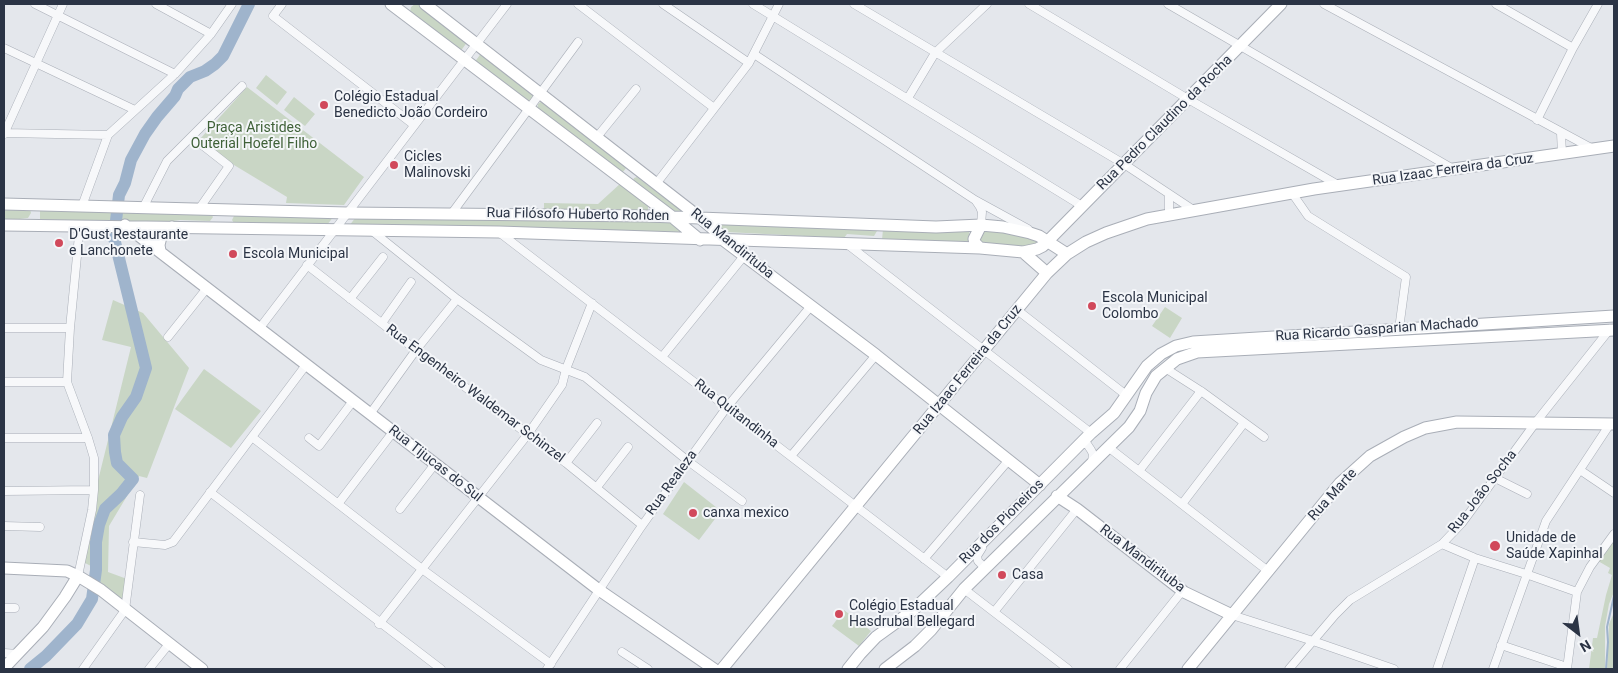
<!DOCTYPE html>
<meta charset="utf-8">
<style>
body{margin:0}
#map{position:relative;width:1618px;height:673px;overflow:hidden;background:#e4e7ec;font-family:Roboto,sans-serif}
canvas{display:block}
.frame{position:absolute;inset:0;border:5px solid #2b3445;pointer-events:none}
.north{position:absolute;left:1553px;top:608px;width:50px;height:50px;-webkit-text-stroke:4px #f4f6f9;paint-order:stroke;rotate:150deg;font-size:14px;font-weight:700;line-height:20px;text-align:center;color:#2b3445}
.north::after{content:'';display:block;margin:auto;width:18px;height:22px;background:#2b3445;clip-path:polygon(50% 0,100% 100%,50% 72%,0 100%)}
</style>
<div id="map">
<canvas width="1618" height="673"></canvas>
<div class="frame"></div>
<div class="north">N</div>
</div>
<script>
const context = document.querySelector('canvas').getContext('2d');
context.lineJoin = 'round';
function paint(path, color) {
  context.fillStyle = color;
  context.fill(path, 'evenodd');
}
function poly(rows) {
  const path = new Path2D();
  for (const r of rows) {
    path.moveTo(r[0], r[1]);
    for (let i = 2; i < r.length; i += 2) path.lineTo(r[i], r[i + 1]);
  }
  return path;
}
function stroke(path, color, width, dash) {
  context.strokeStyle = color;
  context.lineWidth = width;
  context.lineCap = dash ? 'butt' : 'round';
  context.setLineDash(dash || []);
  context.stroke(path);
}
function drawText(font, color, halo, rows, align = 'center') {
  context.font = font + ' Roboto,sans-serif';
  context.lineWidth = 4;
  context.setLineDash([]);
  context.textBaseline = 'middle';
  context.strokeStyle = halo;
  context.fillStyle = color;
  for (const [text, x, y, turn = 0] of rows) {
    context.save();
    context.translate(x, y);
    context.rotate((+turn || 0) * Math.PI / 180);
    context.textAlign = isNaN(turn) ? turn : align;
    if (halo) context.strokeText(text, 0, 0);
    context.fillText(text, 0, 0);
    context.restore();
  }
}
paint(poly([
 [415,4,419,4,468,41,460,52,410,12,411,7],
 [482,52,534,94,531,100,527,102,474,63],
 [266,75,287,92,277,105,256,88],
 [247,87,364,177,344,205,286,203,287,197,234,165,200,139],
 [294,97,315,114,305,126,284,110],
 [542,101,627,167,622,173,537,110,538,104],
 [637,177,658,193,662,193,686,212,673,211,633,181,634,178],
 [621,183,648,205,648,210,544,209,544,203,598,204],
 [4,208,30,209,31,213,28,218,4,221],
 [40,209,211,214,213,217,210,221,180,220,167,222,40,221],
 [234,216,334,216,327,225,234,223,232,220],
 [356,217,673,220,685,232,349,226],
 [712,221,875,229,877,231,874,236,847,234,844,238,726,232],
 [969,228,970,243,882,240,883,229],
 [984,229,1029,237,1040,242,1036,249,984,245,979,239],
 [113,300,143,313,189,368,147,478,139,476,109,526,108,572,127,579,123,604,96,584,99,570,83,562,89,517,131,347,102,340],
 [1165,307,1182,318,1170,338,1152,326],
 [204,369,261,411,231,448,175,409],
 [684,482,721,511,699,540,663,514],
 [1614,540,1614,592,1609,604,1605,626,1605,669,1589,669,1593,638,1597,638,1606,595,1612,575,1608,573,1610,568,1598,561],
 [1614,603,1614,669,1607,669,1609,624,1613,615],
 [844,610,871,631,859,646,832,626]
]), '#c9d6c5');
stroke(poly([
 [1606,669,1608,642,1607,627,1614,596]
]), '#9fb4cc', 2);
stroke(poly([
 [30,669,46,656,77,624,92,599,96,570,96,542,99,525,105,509,121,494,133,479,117,463,115,452,114,435,122,417,136,397,146,368,114,238,119,195,125,183,131,160,145,134,157,117,175,96,178,89,190,77,205,71,215,64,223,56,249,4]
]), '#9fb4cc', 12);
const street = poly([
 [35,4,175,74],
 [156,4,211,34],
 [282,4,273,16,414,125],
 [578,4,714,108],
 [663,4,749,63],
 [753,4,1082,206],
 [854,4,1124,164,1195,211],
 [1029,4,1188,99,1338,185],
 [1168,4,1453,169],
 [1324,4,1593,149],
 [1496,4,1573,48],
 [4,48,135,110],
 [754,54,975,200,1028,229],
 [908,98,935,53,987,4],
 [1537,120,1573,48,1598,4],
 [4,133,108,135],
 [1561,133,1562,154],
 [4,134,63,4],
 [192,137,229,166,199,209],
 [597,137,636,89],
 [656,184,749,63,779,4],
 [1292,193,1308,216,1406,277,1399,329],
 [1169,194,1169,216],
 [976,201,980,207,982,212,981,225],
 [82,206,108,135,175,74,211,34,232,4],
 [143,208,167,161,242,86],
 [452,213,578,42],
 [371,230,457,299,541,360,585,377,688,461,742,501],
 [500,233,948,577],
 [847,244,1091,433],
 [307,265,416,350,566,463,642,525],
 [350,299,383,257],
 [1016,309,1126,395],
 [382,323,411,282],
 [4,328,70,328],
 [259,329,507,4],
 [168,337,207,288],
 [662,357,744,256],
 [1165,368,1201,391,1264,437],
 [4,382,67,382],
 [370,414,416,350,457,299],
 [252,437,422,569,551,664],
 [4,438,88,438],
 [309,438,319,446,353,401],
 [1080,444,1087,444,1091,450,1093,454,1092,463],
 [1108,447,1268,571],
 [791,456,876,355],
 [566,463,597,423],
 [1580,470,1614,493],
 [1139,471,1201,391],
 [1495,478,1527,494],
 [597,487,628,447],
 [4,491,94,490],
 [210,492,441,669],
 [338,504,393,432],
 [1182,504,1244,423],
 [400,509,435,464],
 [4,526,40,527],
 [133,542,165,545,173,542,306,365],
 [1442,544,1475,558,1526,574,1577,592],
 [982,548,977,556,978,561,985,568],
 [924,559,1008,461],
 [78,576,92,510,94,490,94,458,88,438,67,382,70,328,80,225],
 [964,589,1068,669],
 [4,608,15,608],
 [994,612,1077,509],
 [1232,615,1313,641,1394,669],
 [379,624,528,434,562,385,566,369,592,303],
 [1501,645,1567,667],
 [622,652,648,669],
 [4,653,18,654],
 [83,669,125,610,140,495],
 [149,669,169,644],
 [547,669,639,530,688,461,727,407,811,306],
 [1120,669,1183,590],
 [1289,669,1335,615,1350,600,1442,544,1462,523,1536,422,1610,329],
 [1437,669,1475,558],
 [1493,669,1546,521,1610,424],
 [1567,669,1577,592,1590,567,1614,534]
]);
const secondary = poly([
 [391,4,671,216,700,240],
 [425,4,699,217,718,233,722,239,876,355,1040,485],
 [4,204,347,213,647,216,936,227,981,225,1003,227,1030,233,1039,236,1067,254],
 [4,225,499,232,980,248,1023,252,1047,273],
 [125,225,599,590,714,669],
 [980,248,975,243,974,239,981,225],
 [160,251,159,245,162,233,172,227],
 [1023,252,1037,249,1043,246,1281,4],
 [1057,496,1077,509,1184,592,1232,615],
 [4,568,67,571,78,576,101,590,202,669],
 [4,668,43,627,65,597,78,576],
 [722,669,1047,273,1067,254,1086,242,1106,233,1147,219,1314,189,1614,146],
 [848,669,860,654,876,637,912,611,948,577,1091,433,1114,413,1147,366,1161,354,1176,346,1193,342,1614,316],
 [885,669,915,646,931,630,964,589,1129,427,1140,411,1146,393,1156,376,1177,359,1197,352,1614,330],
 [1188,669,1340,483,1370,456,1404,437,1425,428,1457,422,1614,424]
]);
stroke(street, '#a9aeb7', 9);
stroke(secondary, '#a9aeb7', 13);
stroke(street, '#f7f8fa', 8);
stroke(secondary, '#fff', 11);
for (const [x, y, r, color] of [
 [324,105,5,"#d1495b"],
 [394,165,5,"#d1495b"],
 [59,243,5,"#d1495b"],
 [233,254,5,"#d1495b"],
 [1092,306,5,"#d1495b"],
 [693,513,5,"#d1495b"],
 [1495,546,6,"#d1495b"],
 [1002,575,5,"#d1495b"],
 [839,614,5,"#d1495b"]
]) {
  const dot = new Path2D();
  dot.arc(x, y, r, 0, 2 * Math.PI);
  context.fillStyle = color;
  context.fill(dot);
  stroke(dot, '#f4f6f9', 2);
}
drawText('14px', '#2b3445', '#f4f6f9', [
 ["Colégio Estadual",334,97],
 ["Benedicto João Cordeiro",334,113],
 ["Cicles",404,157],
 ["Malinovski",404,173],
 ["D'Gust Restaurante",69,235],
 ["e Lanchonete",69,251],
 ["Escola Municipal",243,254],
 ["Escola Municipal",1102,298],
 ["Colombo",1102,314],
 ["canxa mexico",703,513],
 ["Unidade de",1506,538],
 ["Saúde Xapinhal",1506,554],
 ["Casa",1012,575],
 ["Colégio Estadual",849,606],
 ["Hasdrubal Bellegard",849,622]
], 'left');
drawText('14px', '#2b3445', '#f4f6f9', [
 ["Rua Pedro Claudino da Rocha",1165,123,-45],
 ["Rua Izaac Ferreira da Cruz",1453,170,-8],
 ["Rua Filósofo Huberto Rohden",578,215,1],
 ["Rua Mandirituba",732,244,39],
 ["Rua Ricardo Gasparian Machado",1377,330,-4],
 ["Rua Izaac Ferreira da Cruz",968,370,-51],
 ["Rua Engenheiro Waldemar Schinzel",475,394,37],
 ["Rua Quitandinha",736,414,38],
 ["Rua Tijucas do Sul",435,464,38],
 ["Rua Realeza",672,483,-54],
 ["Rua João Socha",1483,492,-52],
 ["Rua Marte",1333,495,-48],
 ["Rua dos Pioneiros",1002,522,-45],
 ["Rua Mandirituba",1142,559,37]
]);
drawText('14px', '#3f6138', '#f4f6f9', [
 ["Praça Aristides",254,128],
 ["Outerial Hoefel Filho",254,144]
]);
</script>
